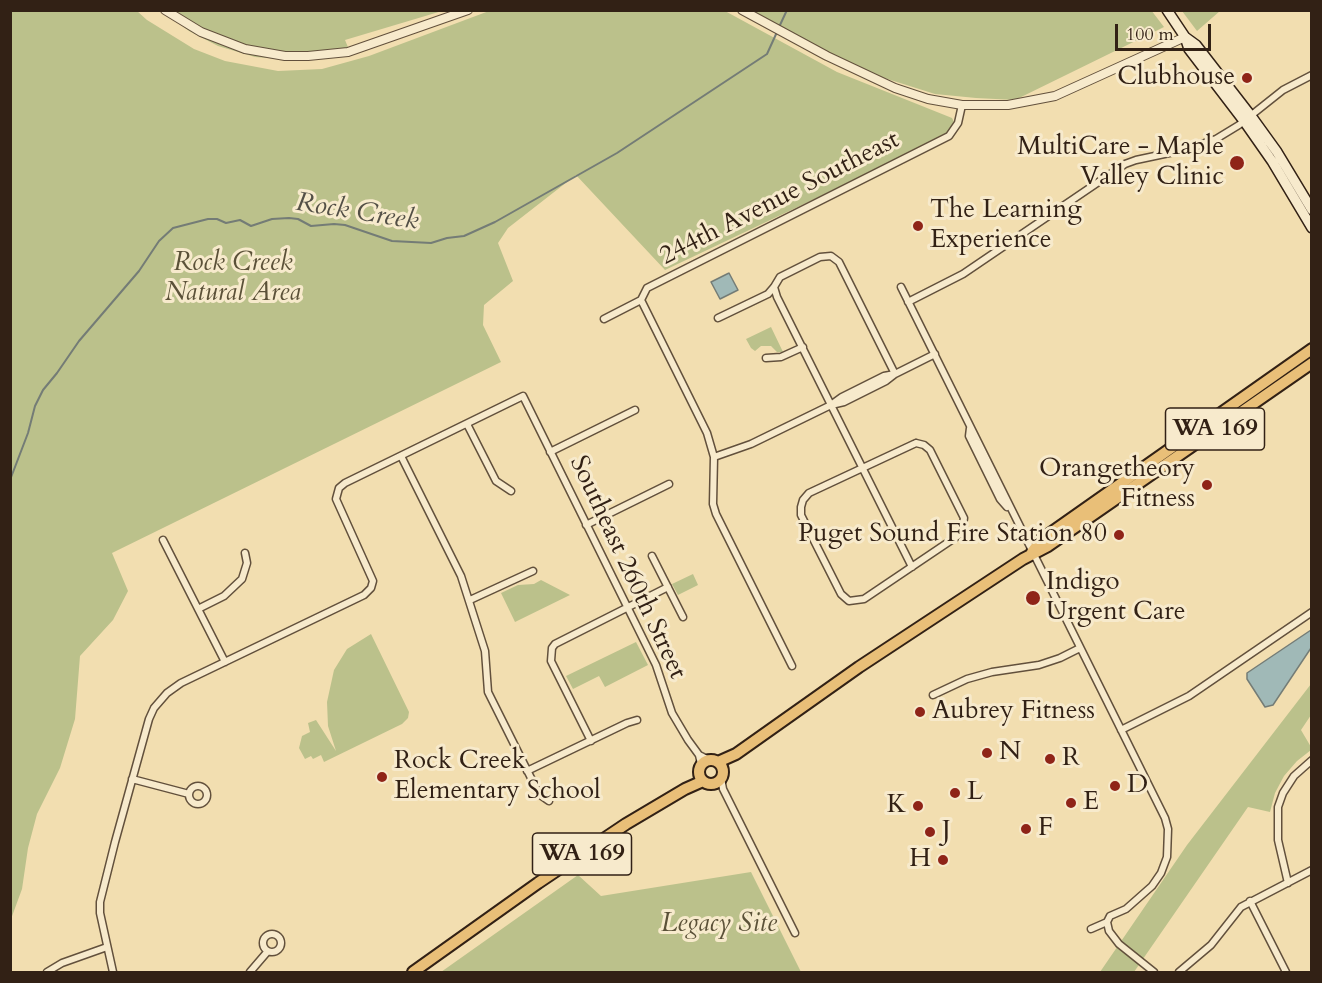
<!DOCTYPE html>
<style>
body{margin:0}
#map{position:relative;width:1322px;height:983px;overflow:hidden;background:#f2deb0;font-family:Cardo,serif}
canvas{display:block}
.frame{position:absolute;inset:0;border:12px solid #322115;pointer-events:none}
.scale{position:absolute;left:1115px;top:24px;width:96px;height:27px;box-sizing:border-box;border:3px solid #322115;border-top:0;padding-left:8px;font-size:18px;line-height:21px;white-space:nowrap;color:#322115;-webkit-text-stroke:4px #f7eacc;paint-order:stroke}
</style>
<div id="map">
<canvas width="1322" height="983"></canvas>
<div class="frame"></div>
<div class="scale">100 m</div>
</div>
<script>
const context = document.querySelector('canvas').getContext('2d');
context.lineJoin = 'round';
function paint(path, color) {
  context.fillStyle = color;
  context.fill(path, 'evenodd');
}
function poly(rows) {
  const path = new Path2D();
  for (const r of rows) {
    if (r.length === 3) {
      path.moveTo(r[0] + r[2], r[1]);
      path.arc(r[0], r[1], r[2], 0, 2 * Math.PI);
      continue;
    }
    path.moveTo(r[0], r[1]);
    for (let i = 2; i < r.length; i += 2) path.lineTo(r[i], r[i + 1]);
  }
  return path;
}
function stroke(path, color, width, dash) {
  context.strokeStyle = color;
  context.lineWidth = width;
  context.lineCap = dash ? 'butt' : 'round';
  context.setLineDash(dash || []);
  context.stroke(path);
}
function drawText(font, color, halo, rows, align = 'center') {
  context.font = font + ' Cardo,serif';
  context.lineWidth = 6;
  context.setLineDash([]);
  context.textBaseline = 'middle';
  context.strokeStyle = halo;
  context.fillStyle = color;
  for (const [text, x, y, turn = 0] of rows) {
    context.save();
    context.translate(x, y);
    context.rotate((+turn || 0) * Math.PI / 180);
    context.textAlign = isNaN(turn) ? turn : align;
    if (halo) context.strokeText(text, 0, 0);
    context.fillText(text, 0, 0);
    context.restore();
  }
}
paint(poly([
 [1151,10,1164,27,1015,100,976,98,935,94,862,71,750,11],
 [11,11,137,11,147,20,194,49,225,61,278,71,322,69,369,56,489,11,725,11,837,72,952,118,955,124,945,137,665,270,576,175,508,228,498,243,513,281,484,305,483,325,501,362,112,553,128,591,113,620,80,656,75,719,60,768,37,814,28,848,22,889,11,919],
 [162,11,442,11,345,40,350,52,312,59,293,60,255,57,218,46,189,31],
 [1182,11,1220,11,1197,31],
 [771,327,783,352,777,352,771,346,761,346,755,351,751,348,746,339],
 [693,574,698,585,678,595,672,584],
 [541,580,570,595,515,622,501,593,518,585,534,584],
 [371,634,409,712,408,718,402,724,324,762,321,755,313,759,311,756,305,759,299,748,302,736,310,732,308,723,316,720,336,751,328,726,327,702,334,670,347,649],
 [636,642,648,665,605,687,599,676,573,689,566,676],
 [1311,684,1311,715,1301,730,1311,747,1311,750,1297,761,1284,776,1275,793,1270,812,1248,807,1134,972,1100,972,1187,845],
 [751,872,801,972,441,972,578,875,601,896]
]), '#bbc18b');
const water = poly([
 [729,273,738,290,720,299,711,282,729,273],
 [1311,630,1311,648,1273,705,1265,707,1247,679,1247,673,1311,630]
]);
paint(water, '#a0b9b7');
stroke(water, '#747c76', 1.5);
stroke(poly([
 [780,25,787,10],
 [10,480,28,433,35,406,43,390,57,373,79,341,139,271,159,241,173,228,208,219,217,219,226,223,240,220,251,226,272,219,289,218,298,219,311,226,334,224,345,225,392,241,431,243,447,238,464,236,495,222,617,153,767,54,777,32]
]), '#747c76', 2);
const minor = poly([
 [774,287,777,297,912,567],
 [901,287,1165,818,1168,829,1167,857,1161,873,1152,886,1126,909,1110,916,1107,922,1091,929],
 [641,300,707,433,714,457,713,504,716,514,792,666],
 [908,302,963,274,1125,164,1136,160,1188,149,1216,139,1239,125,1283,90,1312,75],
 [718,318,768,294,774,287,780,277,820,257,831,256,839,262,895,374,935,354],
 [604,319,641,300,647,288,949,136,958,123,962,105],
 [766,358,781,357,803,347],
 [467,424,496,481,511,491],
 [970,428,969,436,1000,499,1007,507],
 [916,443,924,445,930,450,964,518,962,530,959,535,864,599,849,601,841,594,801,515,801,507,803,500,809,493,916,443],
 [550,452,635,410],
 [401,456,461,576,485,651,488,692,539,794,549,801],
 [714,457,751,444,831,405,842,397,884,376,895,374,886,381,844,402,831,405],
 [586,525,669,484],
 [163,540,225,662],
 [652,556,683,617],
 [470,600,533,571],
 [198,609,224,596,242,579,247,563,245,553],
 [933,695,967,679,992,672,1039,665,1060,658,1080,648],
 [1121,730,1189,696,1312,612],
 [591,741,551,661,552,648,555,644,668,587],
 [699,755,709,760],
 [527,771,627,723,637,720],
 [721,778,723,789,795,933],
 [132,779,189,794],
 [198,795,9],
 [1288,883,1278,840,1278,807,1283,793,1294,776,1312,760],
 [1250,901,1286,972],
 [1107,922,1109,931,1119,944,1154,972],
 [272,943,9],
 [47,972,62,963,107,947],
 [113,972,100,913,100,902,115,842,149,719,154,708,167,693,181,683,364,595,371,588,373,581,336,499,339,488,345,483,523,396,656,665,672,713,688,740,699,755,701,764],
 [250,972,268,951],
 [1179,972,1211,945,1241,907,1312,870]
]);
const tertiary = poly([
 [165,10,201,32,245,49,285,56,308,56,348,52,468,10],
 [742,10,827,56,895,88,928,99,962,105,1008,105,1055,96,1185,37]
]);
const secondary = poly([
 [1167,10,1185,37,1196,45,1251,116,1277,152,1312,210],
 [1185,37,1189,49,1244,121,1272,161,1312,228]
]);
const primary = poly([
 [1032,552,1042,539,1312,349],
 [711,772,12],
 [718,762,736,754,859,667,1023,559,1048,546,1312,363],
 [413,972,538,883,626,824,685,789,703,781]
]);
stroke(minor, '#62503c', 9);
stroke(tertiary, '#62503c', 10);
stroke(secondary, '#322115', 12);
stroke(primary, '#322115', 14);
stroke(minor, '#f7eacc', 6);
stroke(tertiary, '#f7eacc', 8);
stroke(secondary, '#f7eacc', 9);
stroke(primary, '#e9bf78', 10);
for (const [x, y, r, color] of [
 [1247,78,6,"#8f2418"],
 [1237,163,8,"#8f2418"],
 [918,226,6,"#8f2418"],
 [1207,485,6,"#8f2418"],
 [1119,535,6,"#8f2418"],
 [1033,598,8,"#8f2418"],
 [920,712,6,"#8f2418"],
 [987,753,6,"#8f2418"],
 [1050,759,6,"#8f2418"],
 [382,777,6,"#8f2418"],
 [1115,786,6,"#8f2418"],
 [955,793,6,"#8f2418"],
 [1071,803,6,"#8f2418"],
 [918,806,6,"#8f2418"],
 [1026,829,6,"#8f2418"],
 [930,832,6,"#8f2418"],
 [943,860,6,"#8f2418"]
]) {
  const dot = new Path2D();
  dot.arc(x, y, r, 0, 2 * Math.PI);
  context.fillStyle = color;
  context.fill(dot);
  stroke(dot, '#f7eacc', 2);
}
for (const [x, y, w] of [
 [1215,429,99],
 [582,854,99]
]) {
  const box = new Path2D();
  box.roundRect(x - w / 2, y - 21, w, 42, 4.5);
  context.fillStyle = '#f7eacc';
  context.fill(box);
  stroke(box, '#322115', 1.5);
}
drawText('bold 24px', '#322115', null, [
 ["WA 169",1215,429],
 ["WA 169",582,854]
]);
drawText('26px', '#322115', '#f7eacc', [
 ["Clubhouse",1235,78,"right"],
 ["MultiCare - Maple",1224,148,"right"],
 ["Valley Clinic",1224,178,"right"],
 ["The Learning",930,211],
 ["Experience",930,241],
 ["Orangetheory",1195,470,"right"],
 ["Fitness",1195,500,"right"],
 ["Puget Sound Fire Station 80",1107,535,"right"],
 ["Indigo",1046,583],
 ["Urgent Care",1046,613],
 ["Aubrey Fitness",932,712],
 ["N",999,753],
 ["R",1062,759],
 ["Rock Creek",394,762],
 ["Elementary School",394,792],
 ["D",1127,786],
 ["L",967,793],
 ["E",1083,803],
 ["K",906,806,"right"],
 ["F",1038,829],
 ["J",942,832],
 ["H",931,860,"right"]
], 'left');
drawText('26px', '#322115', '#f7eacc', [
 ["244th Avenue Southeast",780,199,-27],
 ["Southeast 260th Street",627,568,65]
]);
drawText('italic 26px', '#5b5138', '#f7eacc', [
 ["Rock Creek",233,264],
 ["Natural Area",233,294],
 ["Legacy Site",719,925]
]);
drawText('italic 27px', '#534f46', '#f7eacc', [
 ["Rock Creek",357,213,9]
]);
</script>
